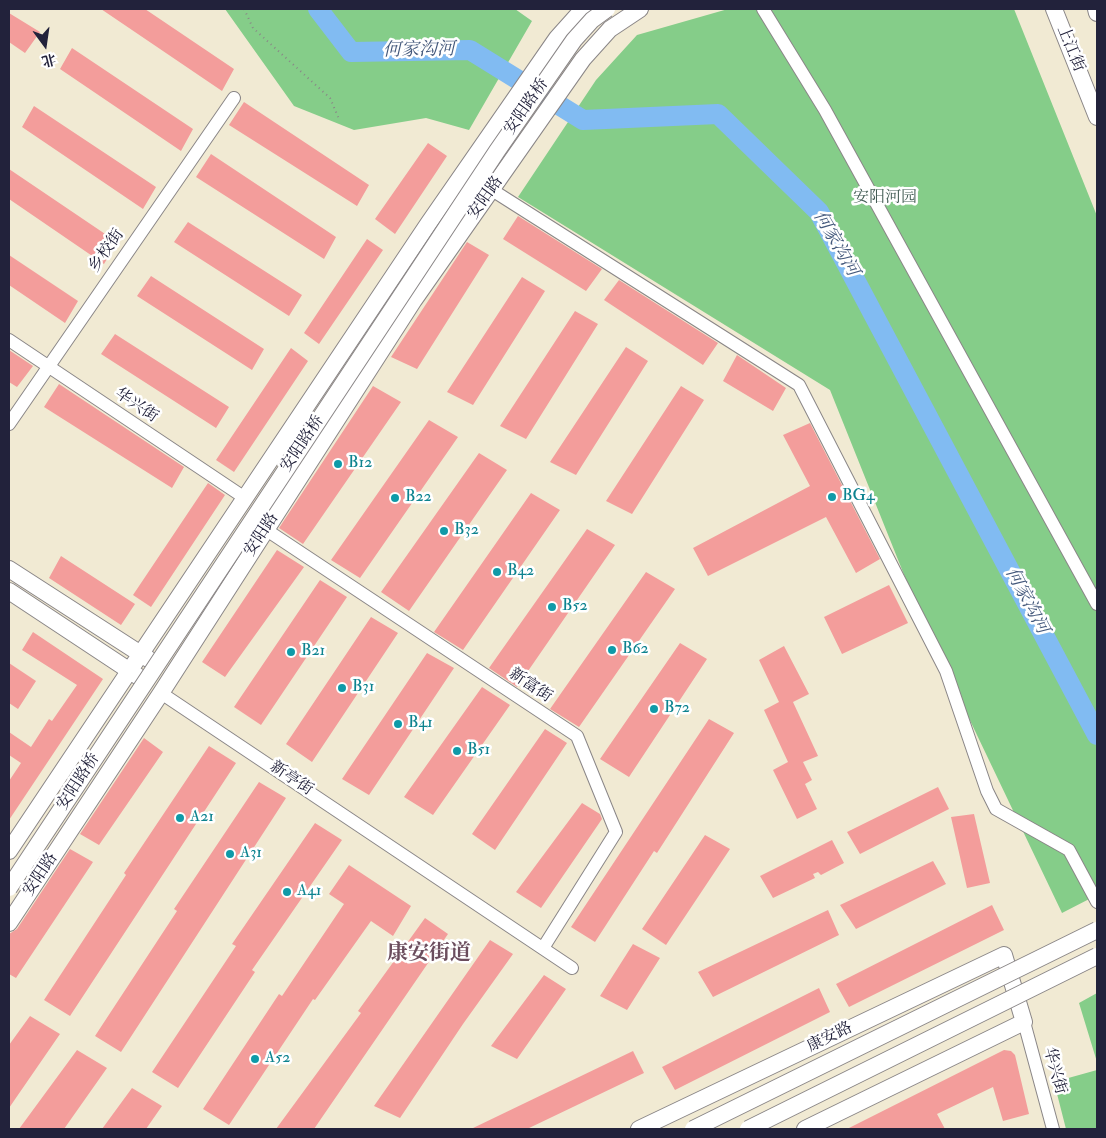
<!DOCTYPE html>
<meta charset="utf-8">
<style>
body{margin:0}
#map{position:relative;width:1106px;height:1138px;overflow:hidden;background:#f1ead3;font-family:"IM FELL Double Pica","Noto Serif SC",serif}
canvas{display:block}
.frame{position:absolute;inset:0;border:10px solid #22223b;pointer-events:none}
.north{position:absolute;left:20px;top:20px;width:50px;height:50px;-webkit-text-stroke:4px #fff;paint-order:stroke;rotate:166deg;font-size:14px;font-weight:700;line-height:20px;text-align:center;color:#22223b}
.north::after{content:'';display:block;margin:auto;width:18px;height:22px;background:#22223b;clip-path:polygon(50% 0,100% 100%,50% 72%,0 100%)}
</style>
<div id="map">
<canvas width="1106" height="1138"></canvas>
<div class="frame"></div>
<div class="north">北</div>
</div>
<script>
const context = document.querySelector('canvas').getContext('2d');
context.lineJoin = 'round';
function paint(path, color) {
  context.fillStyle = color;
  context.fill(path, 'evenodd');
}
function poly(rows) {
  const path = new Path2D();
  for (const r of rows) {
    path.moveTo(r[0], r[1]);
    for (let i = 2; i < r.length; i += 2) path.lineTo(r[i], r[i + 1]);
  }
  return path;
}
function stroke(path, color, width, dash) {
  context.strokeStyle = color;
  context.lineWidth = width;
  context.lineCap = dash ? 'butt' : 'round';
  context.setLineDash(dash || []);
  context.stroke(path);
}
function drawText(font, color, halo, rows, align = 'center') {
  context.font = font + ' "IM FELL Double Pica","Noto Serif SC",serif';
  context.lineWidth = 5;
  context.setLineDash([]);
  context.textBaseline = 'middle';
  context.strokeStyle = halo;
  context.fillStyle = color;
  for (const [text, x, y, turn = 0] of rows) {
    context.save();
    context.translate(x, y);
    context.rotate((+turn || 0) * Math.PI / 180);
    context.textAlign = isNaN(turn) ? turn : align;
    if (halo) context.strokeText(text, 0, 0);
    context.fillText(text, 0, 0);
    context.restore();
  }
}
paint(poly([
 [225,9,515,9,532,21,469,130,426,118,354,130,294,106],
 [728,9,1014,9,1097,216,1097,895,1062,913,923,622,830,390,518,197,596,80,637,35],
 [1097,993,1097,1062,1079,1003],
 [1097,1070,1097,1129,1066,1129,1054,1082]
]), '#85cd89');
stroke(poly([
 [318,9,351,52,470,50,583,120,718,114,819,212,1097,735]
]), '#81bbf2', 20);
paint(poly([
 [101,9,145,9,234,69,222,91],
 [9,13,40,32,25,53,9,42],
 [72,48,193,129,181,151,60,69],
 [244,102,369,185,357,206,229,125],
 [34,106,156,187,143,209,22,127],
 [428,143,447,156,395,234,375,219],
 [211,154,336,237,324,259,196,177],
 [9,169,117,242,104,264,9,199],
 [518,216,602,269,586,291,503,239],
 [188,222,302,295,289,316,174,242],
 [367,239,383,250,319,344,304,333],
 [467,242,489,255,417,369,391,357],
 [9,255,78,301,65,323,9,285],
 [151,276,264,349,252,370,137,296],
 [522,277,545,291,473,405,447,392],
 [619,280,718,343,703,365,604,300],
 [575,311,598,324,526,439,500,426],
 [115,334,229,407,216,428,101,354],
 [626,347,648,361,576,475,550,462],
 [291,348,308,361,234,472,216,460],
 [9,350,33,366,17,387,9,382],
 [737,355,786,388,773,411,723,381],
 [59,384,184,467,172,488,44,407],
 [373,386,401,402,303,544,279,528],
 [681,386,704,400,632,514,606,501],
 [429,420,458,437,360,578,331,560],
 [810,423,880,559,856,573,826,517,708,576,693,548,810,486,783,435],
 [479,453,507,470,409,611,381,592],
 [208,483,225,495,151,607,133,595],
 [531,493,560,510,463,650,434,632],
 [587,529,615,545,517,687,489,668],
 [277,550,304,567,225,677,202,662],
 [61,556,135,604,121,625,49,578],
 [646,572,675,589,579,727,550,709],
 [320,580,347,597,261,725,234,707],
 [889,585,908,623,842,654,824,617],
 [371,617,398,633,312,762,286,744],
 [33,632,103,679,9,820,9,781,21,763,9,755,9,732,31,747,49,719,52,721,77,685,22,650],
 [680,643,707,659,629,777,600,759],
 [784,646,809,694,793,702,818,756,803,762,812,780,805,784,817,809,797,819,773,770,788,762,764,710,779,702,759,660],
 [427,653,454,668,369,795,342,779],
 [9,663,36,681,18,709,9,703],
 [482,687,510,705,433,815,404,797],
 [709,719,734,733,657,853,654,851,595,942,571,927],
 [545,729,567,743,495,850,472,834],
 [144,738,163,752,99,845,80,834],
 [209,746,236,763,70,1016,44,1000,126,875,124,873],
 [259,782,286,798,121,1052,95,1036,177,911,174,909],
 [938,787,949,809,860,854,847,832],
 [582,803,600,814,602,819,541,908,516,892],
 [974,814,990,883,967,888,951,817],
 [315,823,342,840,252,970,255,972,178,1088,152,1072,236,946,232,944],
 [705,835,730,849,666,945,642,929],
 [832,840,844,863,821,875,818,872,813,874,815,878,773,898,760,876],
 [70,849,93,862,16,978,9,974,9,934,17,929],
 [933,861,946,884,856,929,840,905],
 [349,865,411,906,393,936,371,921,315,1000,313,999,229,1125,203,1109,279,994,282,996,344,904,329,894],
 [992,905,1004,930,849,1007,836,984],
 [828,910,839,935,713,997,698,972],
 [425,918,448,934,314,1129,276,1129,361,1013,358,1011],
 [490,940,513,954,463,1024,400,1118,374,1106],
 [633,944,660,958,627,1010,600,996],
 [544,975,566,989,517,1059,491,1046],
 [819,988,830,1012,675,1090,662,1067],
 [30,1016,60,1034,9,1108,9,1045],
 [77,1050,107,1068,64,1129,19,1129],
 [1004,1050,1011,1051,1015,1055,1029,1114,1003,1121,993,1087,937,1114,945,1129,847,1129],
 [633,1051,644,1073,527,1129,471,1129],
 [132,1088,162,1106,146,1129,102,1129]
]), '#f39d9b');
const minor = poly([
 [763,9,825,110,1097,604],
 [492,190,799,385,946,671,987,791,996,809,1069,850,1097,902],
 [9,340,245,498],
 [9,424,234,98],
 [265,529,577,736,616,832,543,948],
 [161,693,572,968],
 [1024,1022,1053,1129]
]);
const major = poly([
 [1054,9,1097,117],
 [1096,9,1097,13],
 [9,569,150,660],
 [9,591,139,677],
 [9,851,428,224,557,38,583,9],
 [9,923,161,693,414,300,583,59,610,29,640,9],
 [639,1129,1004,955,1024,1022,805,1129]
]);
stroke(minor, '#8a8687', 14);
stroke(major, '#8a8687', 18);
stroke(poly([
 [244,9,253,28,330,98,339,119]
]), '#8a8687', 2, [1, 4]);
stroke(minor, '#fff', 12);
stroke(major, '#fff', 16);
const majorBridge = poly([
 [9,888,497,151,574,40,592,20,607,9],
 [693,1129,1097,930],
 [748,1129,1097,956]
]);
stroke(majorBridge, '#8a8687', 18, []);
stroke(majorBridge, '#fff', 16);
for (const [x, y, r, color] of [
 [338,464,5,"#0f9aa8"],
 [832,497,5,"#0f9aa8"],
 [395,498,5,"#0f9aa8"],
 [444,531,5,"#0f9aa8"],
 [497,572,5,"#0f9aa8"],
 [552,607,5,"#0f9aa8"],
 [612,650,5,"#0f9aa8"],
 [291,652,5,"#0f9aa8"],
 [342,688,5,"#0f9aa8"],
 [654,709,5,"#0f9aa8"],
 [398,724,5,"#0f9aa8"],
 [457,751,5,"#0f9aa8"],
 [180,818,5,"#0f9aa8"],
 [230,854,5,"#0f9aa8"],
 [287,892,5,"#0f9aa8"],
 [255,1059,5,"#0f9aa8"]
]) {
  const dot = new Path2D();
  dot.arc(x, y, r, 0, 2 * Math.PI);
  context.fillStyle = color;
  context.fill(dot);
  stroke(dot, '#fff', 2);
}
drawText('16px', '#22223b', '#fff', [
 ["上江街",1070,49,68],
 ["安阳路桥",527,107,-55],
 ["安阳路",486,198,-55],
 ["乡校街",107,251,-55],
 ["华兴街",136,406,34],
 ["安阳路桥",303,444,-56],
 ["安阳路",262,535,-57],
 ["新富街",530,686,34],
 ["新亭街",291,779,34],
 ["安阳路桥",79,782,-57],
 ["安阳路",41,875,-56],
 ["康安路",830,1038,-26],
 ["华兴街",1054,1071,75]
]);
drawText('16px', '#455e56', '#fff', [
 ["安阳河园",885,199]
]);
drawText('16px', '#0d838f', '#fff', [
 ["B12",348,464],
 ["BG4",842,497],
 ["B22",405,498],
 ["B32",454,531],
 ["B42",507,572],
 ["B52",562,607],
 ["B62",622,650],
 ["B21",301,652],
 ["B31",352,688],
 ["B72",664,709],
 ["B41",408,724],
 ["B51",467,751],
 ["A21",190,818],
 ["A31",240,854],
 ["A41",297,892],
 ["A52",265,1059]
], 'left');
drawText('italic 18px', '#43587b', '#fff', [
 ["何家沟河",419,51,-1],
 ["何家沟河",835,244,60],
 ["何家沟河",1026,601,62]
]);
drawText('bold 21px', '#6b4d5d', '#fff', [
 ["康安街道",429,954]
]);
</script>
